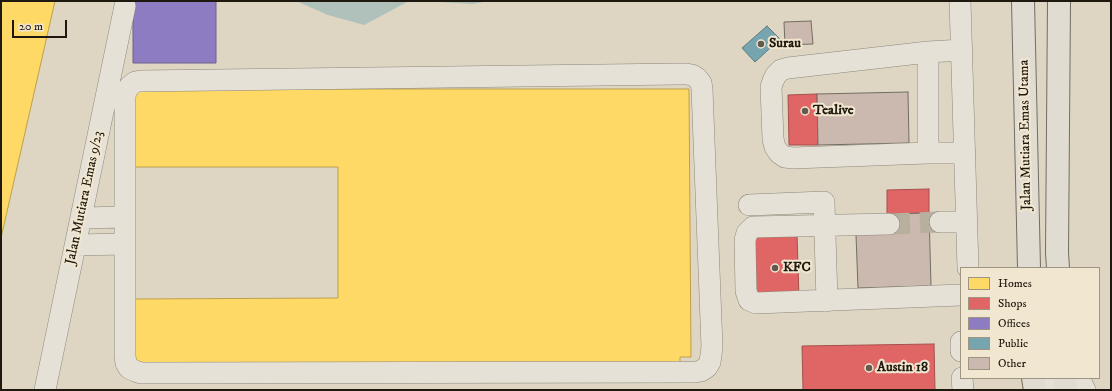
<!DOCTYPE html>
<style>
body{margin:0}
#map{position:relative;width:1112px;height:391px;overflow:hidden;background:#ded6c3;font-family:"IM FELL DW Pica",serif}
canvas{display:block}
.frame{position:absolute;inset:0;border:2px solid #1f180e;pointer-events:none}
.legend{position:absolute;left:960px;top:267px;width:140px;height:112px;box-sizing:border-box;background:#f1e7d0;border:1px solid #9d9482;margin:0;padding:5px 7px;list-style:none;font-size:12px;color:#1f180e}
.legend li{display:flex;align-items:center;gap:8px;height:20px}
.legend b{width:20px;border:1px solid #9d9482}
.scale{position:absolute;left:12px;top:20px;width:55px;height:18px;box-sizing:border-box;border:2px solid #1f180e;border-top:0;padding-left:5px;font-size:12px;line-height:14px;white-space:nowrap;color:#1f180e;-webkit-text-stroke:3px #f1e7d0;paint-order:stroke}
</style>
<div id="map">
<canvas width="1112" height="391"></canvas>
<div class="frame"></div>
<ul class="legend">
<li><b style="height:11px;background:#ffd966"></b>Homes</li>
<li><b style="height:11px;background:#e06666"></b>Shops</li>
<li><b style="height:11px;background:#8e7cc3"></b>Offices</li>
<li><b style="height:11px;background:#76a5af"></b>Public</li>
<li><b style="height:11px;background:#cbb8ae"></b>Other</li>
</ul>
<div class="scale">20 m</div>
</div>
<script>
const context = document.querySelector('canvas').getContext('2d');
context.lineJoin = 'round';
function paint(path, color) {
  context.fillStyle = color;
  context.fill(path, 'evenodd');
}
function poly(rows) {
  const path = new Path2D();
  for (const r of rows) {
    path.moveTo(r[0], r[1]);
    for (let i = 2; i < r.length; i += 2) path.lineTo(r[i], r[i + 1]);
  }
  return path;
}
function stroke(path, color, width, dash) {
  context.strokeStyle = color;
  context.lineWidth = width;
  context.lineCap = dash ? 'butt' : 'round';
  context.setLineDash(dash || []);
  context.stroke(path);
}
function drawText(font, color, halo, rows, align = 'center') {
  context.font = font + ' "IM FELL DW Pica",serif';
  context.lineWidth = 4;
  context.setLineDash([]);
  context.textBaseline = 'middle';
  context.strokeStyle = halo;
  context.fillStyle = color;
  for (const [text, x, y, turn = 0] of rows) {
    context.save();
    context.translate(x, y);
    context.rotate((+turn || 0) * Math.PI / 180);
    context.textAlign = isNaN(turn) ? turn : align;
    if (halo) context.strokeText(text, 0, 0);
    context.fillText(text, 0, 0);
    context.restore();
  }
}
paint(poly([
 [296,1,409,1,364,25,328,15],
 [423,1,489,1,473,4]
]), '#b0c1bc');
const homes = poly([
 [1,1,55,1,1,238,1,1],
 [132,89,689,89,691,357,680,357,680,374,134,375,133,299,338,298,338,167,132,167,132,89]
]);
paint(homes, '#ffd966');
stroke(homes, '#bc9f4c', 1);
const shops = poly([
 [817,94,818,145,789,145,788,95,817,94],
 [929,189,929,213,887,214,887,190,929,189],
 [797,234,799,297,756,298,755,235,797,234],
 [934,344,935,390,803,390,802,346,934,344]
]);
paint(shops, '#e06666');
stroke(shops, '#a64f4c', 1);
const offices = poly([
 [133,1,216,1,216,63,133,63,133,1]
]);
paint(offices, '#8e7cc3');
stroke(offices, '#6d5e8d', 1);
const public = poly([
 [767,26,780,39,755,62,742,48,767,26]
]);
paint(public, '#76a5af');
stroke(public, '#5c7b7f', 1);
const building = poly([
 [811,21,813,44,785,45,784,22,811,21],
 [908,92,909,143,818,145,817,94,908,92],
 [929,213,931,286,858,288,856,235,884,214,929,213]
]);
paint(building, '#cbb8ae');
stroke(building, '#726d63', 1);
stroke(poly([
 [889,224,940,222]
]), '#b8b09f', 21, [21, 10]);
const minor = poly([
 [960,1,968,268],
 [962,50,928,52,788,68,781,70,776,75,773,81,771,87,773,139,775,147,779,153,785,157,793,158,928,153,965,153],
 [928,52,928,153],
 [678,74,686,74,692,75,697,78,701,83,702,89,712,347,710,362,707,367,701,371,695,372,141,373,135,371,129,368,126,363,125,356,125,97,126,91,130,86,135,82,141,81,678,74],
 [749,205,824,202,827,301],
 [81,218,125,217],
 [940,222,967,222],
 [889,224,753,227,747,233,745,240,746,291,749,300,756,303,961,295],
 [75,245,125,244],
 [961,342,961,351],
 [962,378,963,390],
 [1046,378,1048,390],
 [1079,378,1085,390],
 [45,390,125,6]
]);
const major = poly([
 [1023,1,1029,268],
 [1058,268,1057,253,1059,1],
 [1033,378,1035,390],
 [1065,378,1066,390]
]);
stroke(minor, '#8d877b', 22);
stroke(major, '#726d63', 24);
stroke(minor, '#e5e1d7', 21);
stroke(major, '#e1dcd1', 22);
for (const [x, y, r, color] of [
 [761,44,4,"#625a4d"],
 [805,111,4,"#625a4d"],
 [775,268,4,"#625a4d"],
 [869,368,4,"#625a4d"]
]) {
  const dot = new Path2D();
  dot.arc(x, y, r, 0, 2 * Math.PI);
  context.fillStyle = color;
  context.fill(dot);
  stroke(dot, '#f1e7d0', 1.5);
}
drawText('bold 14px', '#1f180e', '#f1e7d0', [
 ["Surau",769,44],
 ["Tealive",813,111],
 ["KFC",783,268],
 ["Austin 18",877,368]
], 'left');
drawText('14px', '#1f180e', '#f1e7d0', [
 ["Jalan Mutiara Emas Utama",1026,135,-91],
 ["Jalan Mutiara Emas 9/23",85,198,-78]
]);
</script>
